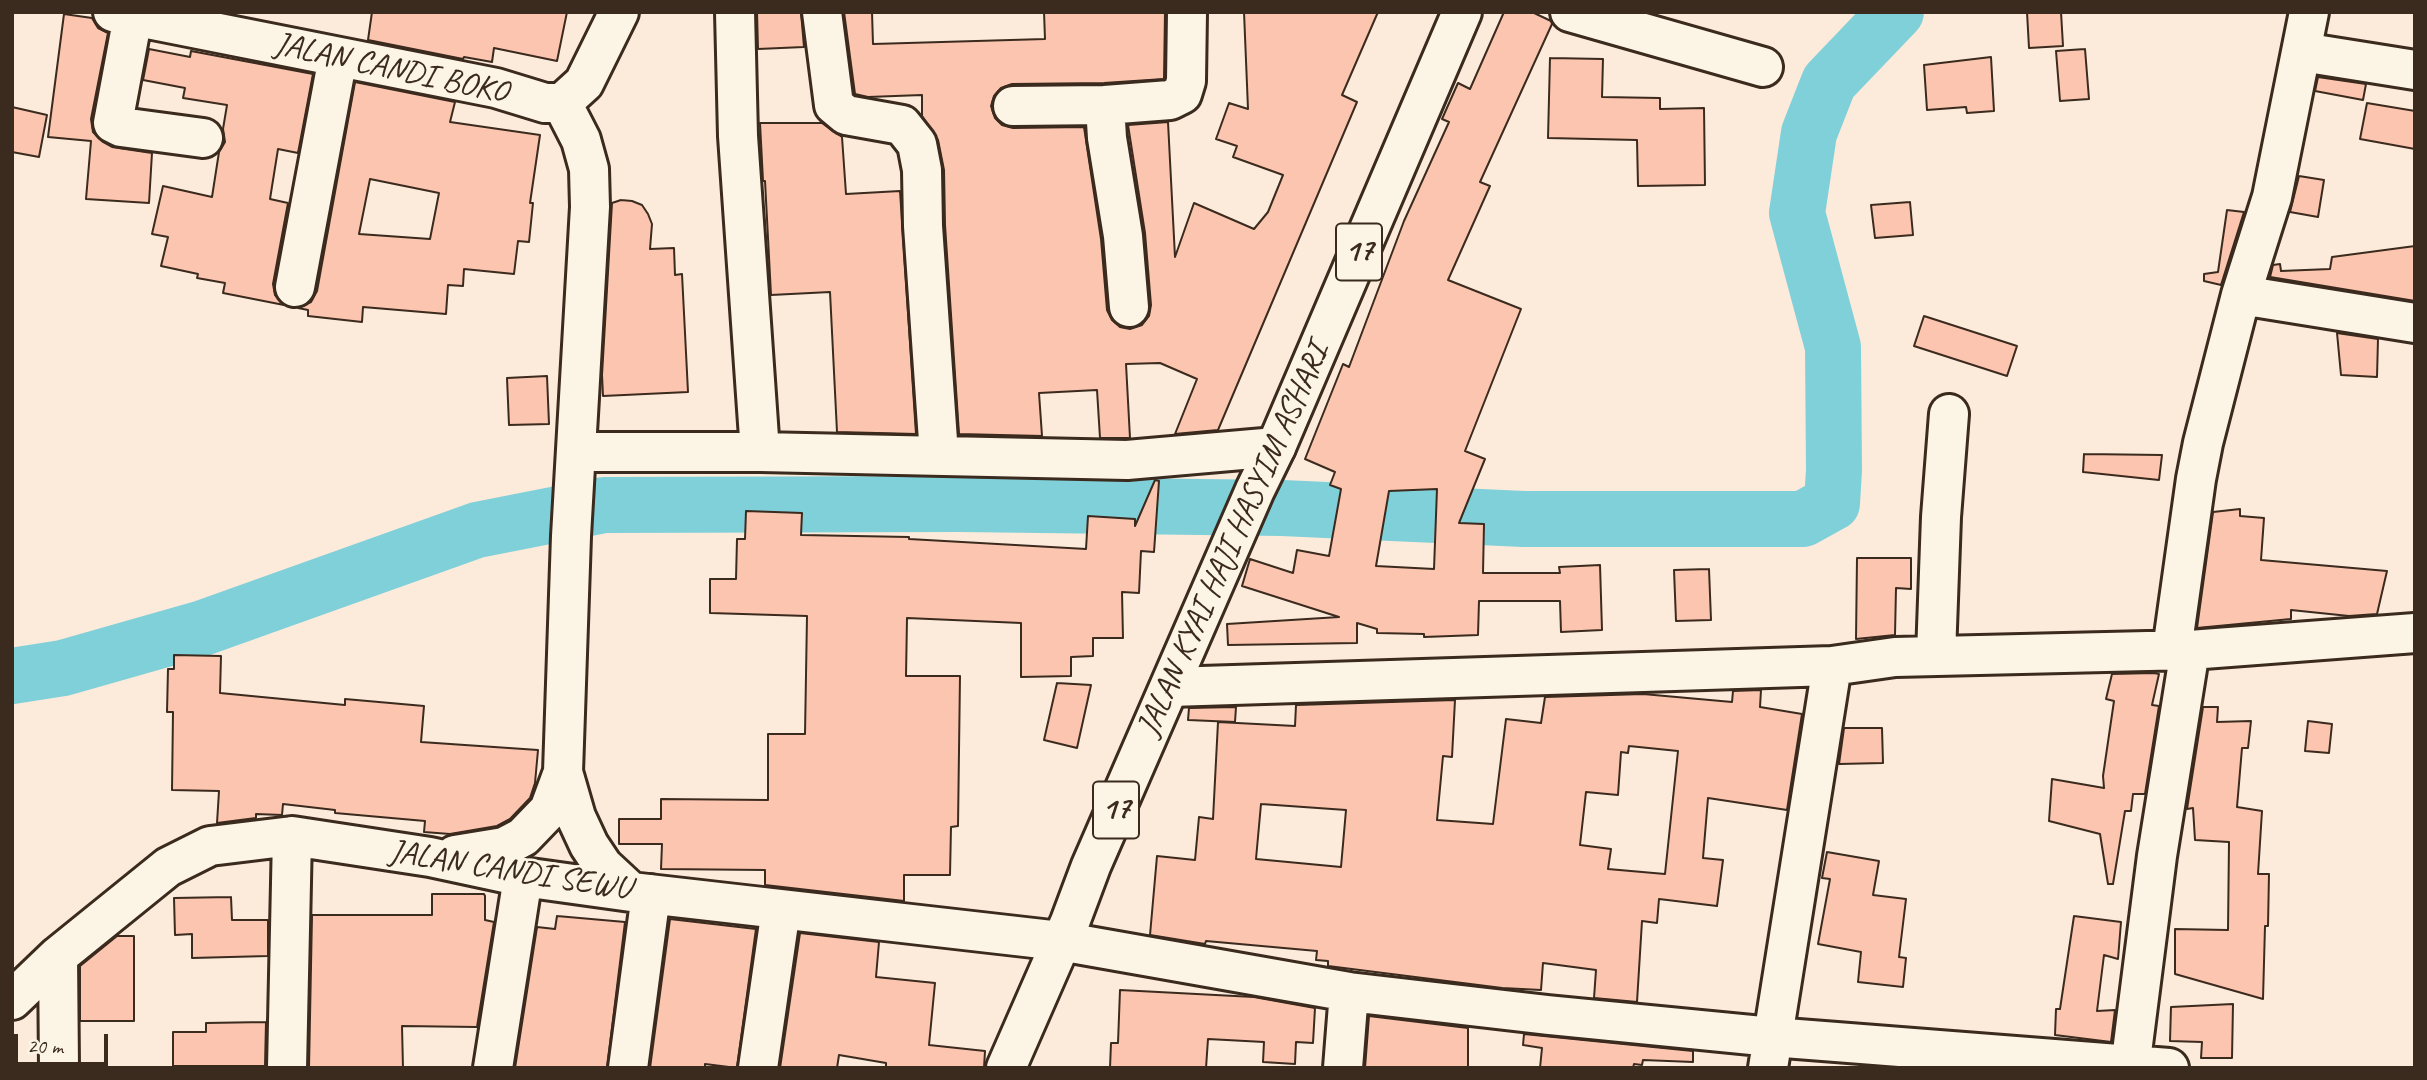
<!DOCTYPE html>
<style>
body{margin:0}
#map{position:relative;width:2427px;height:1080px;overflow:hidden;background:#fcebda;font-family:Caveat,sans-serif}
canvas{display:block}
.frame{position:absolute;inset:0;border:14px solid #3b2a1e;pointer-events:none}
.scale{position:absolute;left:14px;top:1034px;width:94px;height:32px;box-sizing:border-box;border:4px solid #3b2a1e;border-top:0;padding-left:9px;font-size:21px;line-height:24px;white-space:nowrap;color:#3b2a1e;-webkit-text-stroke:5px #fcf5e5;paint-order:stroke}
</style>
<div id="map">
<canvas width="2427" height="1080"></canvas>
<div class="frame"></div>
<div class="scale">20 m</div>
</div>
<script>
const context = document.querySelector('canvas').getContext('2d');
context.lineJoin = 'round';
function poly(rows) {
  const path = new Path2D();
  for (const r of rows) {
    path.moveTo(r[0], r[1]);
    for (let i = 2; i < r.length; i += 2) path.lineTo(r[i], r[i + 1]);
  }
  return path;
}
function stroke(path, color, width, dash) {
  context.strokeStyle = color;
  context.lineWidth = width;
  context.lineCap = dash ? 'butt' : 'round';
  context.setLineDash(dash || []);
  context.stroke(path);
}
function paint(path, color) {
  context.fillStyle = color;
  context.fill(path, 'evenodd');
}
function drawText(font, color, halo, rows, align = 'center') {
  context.font = font + ' Caveat,sans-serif';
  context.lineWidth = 5;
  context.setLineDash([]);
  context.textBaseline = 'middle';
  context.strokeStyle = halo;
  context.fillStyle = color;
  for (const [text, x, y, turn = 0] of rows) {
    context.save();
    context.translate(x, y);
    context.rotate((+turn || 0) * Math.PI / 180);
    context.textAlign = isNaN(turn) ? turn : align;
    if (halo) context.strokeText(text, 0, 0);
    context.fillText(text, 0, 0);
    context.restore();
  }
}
stroke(poly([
 [12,676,63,668,200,629,477,530,604,505,959,504,1282,508,1524,519,1803,519,1832,503,1834,470,1833,347,1797,213,1809,133,1829,82,1896,12]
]), '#80d0da', 56);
const building = poly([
 [372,12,567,12,557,61,494,48,492,62,464,57,463,59,368,40,372,12],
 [757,12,801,12,804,47,758,49,757,12],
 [844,12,872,12,873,44,1045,39,1044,12,1165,12,1164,79,1104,83,1012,84,1001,88,994,96,991,106,995,118,1002,125,1013,128,1084,127,1101,239,1107,310,1112,320,1120,327,1130,329,1142,325,1149,316,1151,305,1145,233,1128,125,1168,122,1175,257,1194,203,1254,229,1268,212,1283,175,1233,157,1237,146,1216,139,1229,103,1248,109,1244,12,1378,12,1342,95,1357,102,1218,430,1175,434,1197,379,1160,363,1126,364,1130,438,1100,438,1097,390,1039,393,1042,436,959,434,945,225,944,170,938,140,922,116,922,95,868,97,855,94,844,12],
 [1504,12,1532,12,1551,21,1552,24,1480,182,1490,186,1448,280,1521,309,1465,451,1485,459,1459,523,1484,524,1483,573,1560,573,1559,567,1600,565,1602,630,1561,632,1560,601,1479,601,1478,635,1424,637,1424,634,1377,633,1377,629,1357,623,1357,643,1228,645,1227,624,1339,617,1242,586,1250,559,1293,573,1297,550,1329,556,1341,489,1330,485,1335,472,1305,459,1343,364,1349,367,1404,221,1449,122,1442,119,1458,83,1470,89,1504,12],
 [1437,489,1434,569,1376,566,1389,491,1437,489],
 [2027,12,2061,12,2063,46,2029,48,2027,12],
 [64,14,92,18,98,28,108,33,91,119,93,132,103,142,112,147,152,153,149,203,86,199,91,141,48,137,64,14],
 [149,49,190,57,191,51,313,74,298,153,278,149,270,199,288,203,273,284,275,295,284,305,223,293,225,283,197,278,198,274,161,266,168,237,152,234,163,186,212,197,219,152,225,142,223,129,227,105,183,98,185,88,143,80,149,49],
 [2085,49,2089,99,2060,101,2056,51,2085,49],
 [1991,57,1994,111,1967,113,1966,107,1927,110,1924,65,1991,57],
 [1550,58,1603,59,1602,97,1660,98,1660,109,1704,108,1705,185,1638,186,1637,140,1548,138,1550,58],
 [2318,77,2366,84,2363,100,2315,91,2318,77],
 [355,82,455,102,450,122,540,135,530,203,533,203,529,242,518,241,514,274,464,269,463,286,448,285,446,314,363,307,362,322,308,316,308,310,298,308,311,302,317,291,355,82],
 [370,179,439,193,430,239,359,234,370,179],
 [2367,103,2415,111,2415,149,2360,139,2367,103],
 [12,107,47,115,39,157,12,152,12,107],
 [760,123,822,123,842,137,846,194,900,191,916,434,837,432,830,292,771,295,765,181,763,181,760,123],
 [2299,176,2324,180,2318,217,2290,212,2299,176],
 [621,200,632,201,642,205,648,214,652,224,650,249,674,248,675,275,682,274,688,392,603,396,602,375,612,203,621,200],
 [1910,202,1913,235,1875,238,1871,205,1910,202],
 [2227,210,2244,212,2221,285,2204,281,2204,274,2218,272,2227,210],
 [2415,246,2415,301,2270,277,2273,265,2280,264,2281,271,2330,269,2332,257,2415,246],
 [1924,316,2017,346,2007,376,1914,346,1924,316],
 [2337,333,2378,339,2377,377,2341,375,2337,333],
 [547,376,549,424,509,425,507,378,547,376],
 [2084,454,2162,455,2159,480,2083,472,2084,454],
 [1155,480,1159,481,1154,552,1141,551,1139,593,1122,592,1123,638,1093,638,1093,656,1071,657,1071,676,1021,677,1021,623,907,618,906,676,960,676,958,826,951,827,950,875,904,875,904,901,765,885,765,870,661,869,662,844,619,844,619,819,661,819,661,799,768,800,768,734,805,734,807,616,710,613,710,579,736,579,737,539,745,539,746,511,802,513,801,535,909,537,909,539,1086,549,1088,516,1135,519,1135,526,1155,480],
 [2240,509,2240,516,2264,518,2261,560,2387,571,2377,614,2349,616,2291,610,2291,619,2197,628,2213,512,2240,509],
 [1857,558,1911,558,1911,589,1896,588,1895,635,1856,639,1857,558],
 [1709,569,1711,620,1676,621,1674,570,1709,569],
 [174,655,221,656,220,693,345,705,345,699,424,706,421,742,538,750,535,783,530,798,510,819,497,826,450,834,424,832,425,821,335,813,335,810,283,804,282,815,256,814,256,818,217,823,219,791,172,790,173,712,167,712,168,669,174,669,174,655],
 [2154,673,2159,674,2152,705,2159,706,2145,794,2133,794,2131,811,2125,811,2113,884,2108,884,2100,834,2049,821,2052,779,2104,788,2103,776,2114,701,2106,699,2112,674,2154,673],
 [1057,683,1091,685,1077,748,1044,740,1057,683],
 [1761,690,1760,707,1802,714,1787,810,1708,798,1703,858,1723,860,1717,906,1659,899,1657,923,1642,921,1637,1002,1594,998,1596,970,1543,963,1541,990,1502,988,1328,966,1328,961,1316,960,1317,951,1206,941,1205,944,1150,935,1157,856,1195,860,1199,817,1213,819,1218,722,1295,726,1296,705,1455,700,1452,757,1443,756,1437,820,1493,824,1506,719,1541,723,1545,697,1643,694,1732,702,1733,691,1761,690],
 [1629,746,1678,751,1665,874,1608,869,1611,849,1580,845,1586,792,1618,795,1621,752,1628,753,1629,746],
 [1261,804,1346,810,1341,867,1256,859,1261,804],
 [1236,707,1235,722,1188,720,1189,708,1236,707],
 [2203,707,2218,707,2217,722,2251,721,2248,748,2242,748,2237,807,2262,811,2258,874,2269,874,2268,926,2265,926,2263,999,2175,974,2175,929,2228,930,2229,842,2195,840,2193,808,2187,809,2203,707],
 [2308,721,2332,724,2329,753,2305,751,2308,721],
 [1844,728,1882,728,1883,763,1839,764,1844,728],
 [1827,852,1879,861,1873,895,1906,899,1899,957,1906,958,1903,987,1858,982,1861,952,1818,944,1830,879,1822,878,1827,852],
 [432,894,484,894,485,896,485,920,494,922,477,1027,402,1026,403,1068,309,1068,312,915,432,915,432,894],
 [231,897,232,920,268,920,268,956,192,958,192,934,175,935,174,898,231,897],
 [557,916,625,922,607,1068,515,1068,537,927,555,929,557,916],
 [2074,916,2121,922,2118,959,2104,955,2097,1011,2115,1010,2111,1042,2055,1035,2056,1009,2060,1009,2074,916],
 [670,919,756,929,737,1068,705,1064,705,1068,650,1068,670,919],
 [800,933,879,942,876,977,935,983,929,1045,985,1051,984,1068,886,1068,886,1063,839,1055,837,1068,780,1068,800,933],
 [117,936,134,936,134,1021,80,1021,80,966,117,936],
 [1120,990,1254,997,1315,1008,1313,1043,1296,1042,1295,1064,1263,1062,1264,1042,1208,1039,1206,1068,1110,1068,1111,1043,1118,1043,1120,990],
 [2233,1004,2232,1058,2201,1058,2202,1042,2170,1041,2171,1007,2233,1004],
 [1369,1016,1468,1028,1468,1068,1365,1068,1369,1016],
 [266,1022,265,1066,173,1066,173,1032,206,1032,206,1023,266,1022],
 [1524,1034,1693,1051,1693,1062,1643,1060,1642,1065,1634,1064,1633,1068,1540,1068,1542,1048,1523,1045,1524,1034]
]);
paint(building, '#fcc5af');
stroke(building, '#3b2a1e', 2);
const minor = poly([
 [113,12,496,88,545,103,562,103,584,83,619,12],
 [735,12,738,136,760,452],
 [822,12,834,105,846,115,902,125,917,144,922,170,923,226,939,455],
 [1570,12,1763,67],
 [133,16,113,123,121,127,203,138],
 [2302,52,2415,70],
 [562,103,581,140,589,169,590,207,571,536,563,772,576,817,589,845,603,866,631,892],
 [1013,106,1105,105],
 [295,287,338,57],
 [2241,295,2415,323],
 [1129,307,1123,236,1107,138,1105,105,1170,100,1182,94,1186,81,1187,12],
 [577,452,760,452,1127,460,1276,447],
 [2172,650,2196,479,2203,443,2241,295,2272,197,2309,12],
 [1936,655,1941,517,1949,414],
 [1170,687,1832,666,1895,657,2190,650,2415,633],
 [455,855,504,847,523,837,549,810,563,772],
 [58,956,59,1068],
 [1349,992,1548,1015,1772,1037,2169,1068],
 [12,1000,58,956,168,867,210,846,292,836,430,857,523,877,631,892,1060,941,1349,992,1343,1068],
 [287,1068,292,836],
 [493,1068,523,877],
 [628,1068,651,894],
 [758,1068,781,909],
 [1768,1068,1832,666],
 [2130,1068,2157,856,2190,650]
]);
const highway = poly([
 [1006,1068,1070,922,1091,866,1255,490,1276,447,1462,12]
]);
stroke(minor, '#3b2a1e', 44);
stroke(highway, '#3b2a1e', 44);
stroke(minor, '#fcf5e5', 38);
stroke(highway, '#fcf5e5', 38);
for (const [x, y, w] of [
 [1359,252,46],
 [1116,810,46]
]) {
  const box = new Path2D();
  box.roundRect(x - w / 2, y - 28.5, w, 57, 5);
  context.fillStyle = '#fcf5e5';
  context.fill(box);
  stroke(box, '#3b2a1e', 2);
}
drawText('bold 32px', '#3b2a1e', null, [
 ["17",1359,252],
 ["17",1116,810]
]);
drawText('33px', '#3b2a1e', '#fcf5e5', [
 ["JALAN CANDI BOKO",391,69,12],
 ["JALAN KYAI HAJI HASYIM ASHARI",1234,540,-66],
 ["JALAN CANDI SEWU",510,871,9]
]);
</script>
